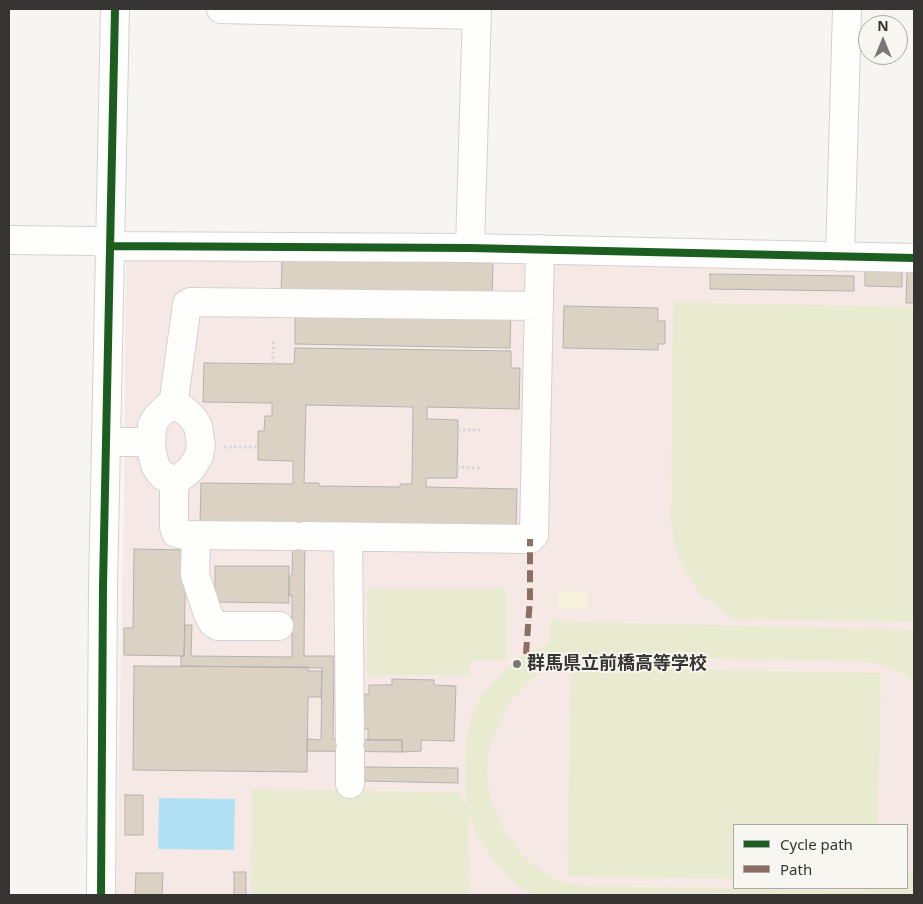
<!DOCTYPE html>
<meta charset="utf-8">
<style>
body{margin:0}
#map{position:relative;width:923px;height:904px;overflow:hidden;background:#f7f5f2;font-family:"Noto Sans",sans-serif}
canvas{display:block}
.frame{position:absolute;inset:0;border:10px solid #363534;pointer-events:none}
.legend{position:absolute;left:733px;top:824px;width:175px;height:65px;box-sizing:border-box;background:#f8f6f1;border:1px solid #aaa9a5;margin:0;padding:6px 9px;list-style:none;font-size:15px;color:#363534}
.legend li{display:flex;align-items:center;gap:10px;height:25px}
.legend b{width:25px;border:1px solid #aaa9a5}
.north{position:absolute;left:858px;top:15px;width:50px;height:50px;box-sizing:border-box;background:#f8f6f1;border:1px solid #aaa9a5;border-radius:50%;rotate:0deg;font-size:14px;font-weight:700;line-height:20px;text-align:center;color:#363534}
.north::after{content:'';display:block;margin:auto;width:18px;height:22px;background:#7a7876;clip-path:polygon(50% 0,100% 100%,50% 72%,0 100%)}
</style>
<div id="map">
<canvas width="923" height="904"></canvas>
<div class="frame"></div>
<ul class="legend">
<li><b style="height:6px;background:#1b5e20"></b>Cycle path</li>
<li><b style="height:6px;background:#8d6e63"></b>Path</li>
</ul>
<div class="north">N</div>
</div>
<script>
const context = document.querySelector('canvas').getContext('2d');
context.lineJoin = 'round';
function paint(path, color) {
  context.fillStyle = color;
  context.fill(path, 'evenodd');
}
function poly(rows) {
  const path = new Path2D();
  for (const r of rows) {
    path.moveTo(r[0], r[1]);
    for (let i = 2; i < r.length; i += 2) path.lineTo(r[i], r[i + 1]);
  }
  return path;
}
function stroke(path, color, width, dash) {
  context.strokeStyle = color;
  context.lineWidth = width;
  context.lineCap = dash ? 'butt' : 'round';
  context.setLineDash(dash || []);
  context.stroke(path);
}
function drawText(font, color, halo, rows, align = 'center') {
  context.font = font + ' "Noto Sans","Noto Sans JP",sans-serif';
  context.lineWidth = 4;
  context.setLineDash([]);
  context.textBaseline = 'middle';
  context.strokeStyle = halo;
  context.fillStyle = color;
  for (const [text, x, y, turn = 0] of rows) {
    context.save();
    context.translate(x, y);
    context.rotate((+turn || 0) * Math.PI / 180);
    context.textAlign = isNaN(turn) ? turn : align;
    if (halo) context.strokeText(text, 0, 0);
    context.fillText(text, 0, 0);
    context.restore();
  }
}
paint(poly([
 [134,252,914,265,914,895,116,895,124,503,126,260],
 [734,825,907,825,907,888,734,888]
]), '#f6e9e5');
paint(poly([
 [673,302,914,307,914,622,734,619,699,593,681,563,674,540,671,521],
 [367,589,507,589,507,660,470,660,470,675,367,675],
 [549,621,914,630,914,683,903,674,890,668,879,664,857,661,599,656,574,659,546,671,534,678,523,688,508,705,493,737,489,751,487,776,490,799,505,833,517,849,532,864,560,882,586,886,859,891,879,888,907,888,907,874,914,869,914,895,534,895,521,887,508,876,485,848,476,832,468,810,469,895,251,895,252,789,459,792,467,806,465,792,465,758,467,736,472,715,479,700,488,688,509,667,526,654,549,643],
 [571,667,881,673,878,825,734,825,734,879,567,876]
]), '#e8ebcf');
paint(poly([
 [558,591,587,591,587,609,558,608]
]), '#f6f1da');
paint(poly([
 [159,798,235,799,234,850,158,849]
]), '#b0e1f5');
const building = poly([
 [282,259,493,263,492,300,281,295,282,259],
 [865,270,902,270,902,287,865,286,865,270],
 [907,271,914,271,914,303,906,303,907,271],
 [710,274,854,276,854,291,710,289,710,274],
 [564,306,658,308,658,321,665,321,665,344,658,344,658,350,563,348,564,306],
 [295,308,511,312,510,348,295,344,295,308],
 [295,348,511,351,511,368,520,368,519,409,427,407,427,419,458,420,458,430,457,478,426,478,426,487,517,489,516,528,200,523,201,483,293,484,293,461,258,460,258,431,264,431,265,416,272,416,272,403,203,402,204,363,294,364,295,348],
 [306,405,413,407,412,484,400,484,400,487,319,486,319,483,304,483,306,405],
 [293,524,305,524,304,656,334,656,333,739,402,740,402,752,307,751,307,739,321,740,322,668,181,666,181,656,184,656,185,625,192,625,191,656,292,657,292,595,289,596,289,576,292,576,293,524],
 [134,549,186,550,184,656,124,655,124,628,133,628,134,549],
 [215,566,289,566,289,603,215,602,215,566],
 [134,666,308,667,308,671,322,671,321,697,308,697,307,772,133,770,134,666],
 [392,679,434,680,434,685,456,686,454,741,421,740,421,751,402,752,402,740,368,740,368,729,364,729,364,694,369,694,369,685,392,685,392,679],
 [364,767,458,768,458,783,363,781,364,767],
 [125,795,143,795,143,835,125,835,125,795],
 [234,872,246,872,246,895,234,895,234,872],
 [136,873,163,873,162,895,135,895,136,873]
]);
paint(building, '#dbd2c3');
stroke(building, '#b4b2b1', 1);
const minor = poly([
 [221,9,476,15],
 [9,240,95,241,111,246,470,248,914,258],
 [470,248,477,9],
 [840,257,847,9],
 [173,406,187,304,191,302,539,306],
 [173,406,183,409,192,417,198,426,201,445,199,456,191,469,180,478,174,480,163,476,158,470,155,465,151,448,152,425,157,417,167,407,173,406],
 [106,442,151,442],
 [174,480,174,527,176,533,184,535,293,536],
 [196,535,195,575,208,614,212,622,218,626,279,626],
 [305,536,530,539,534,535,540,249],
 [348,537,350,740],
 [350,751,350,784],
 [101,895,103,586,115,9]
]);
stroke(minor, '#d3d1d0', 30);
stroke(poly([
 [273,364,273,339],
 [458,430,482,430],
 [224,447,258,447],
 [457,467,481,468]
]), '#d7d6d6', 3, [2.5, 2.5]);
stroke(minor, '#fefefd', 28);
stroke(poly([
 [526,654,530,599,530,539]
]), '#8d6e63', 6, [12, 6]);
stroke(poly([
 [111,246,470,248,914,258],
 [101,895,103,586,115,9]
]), '#1b5e20', 8);
for (const [x, y, r, color] of [
 [517,664,5,"#7a7876"]
]) {
  const dot = new Path2D();
  dot.arc(x, y, r, 0, 2 * Math.PI);
  context.fillStyle = color;
  context.fill(dot);
  stroke(dot, '#f8f6f1', 2);
}
drawText('bold 18px', '#363534', '#f8f6f1', [
 ["群馬県立前橋高等学校",527,664]
], 'left');
</script>
